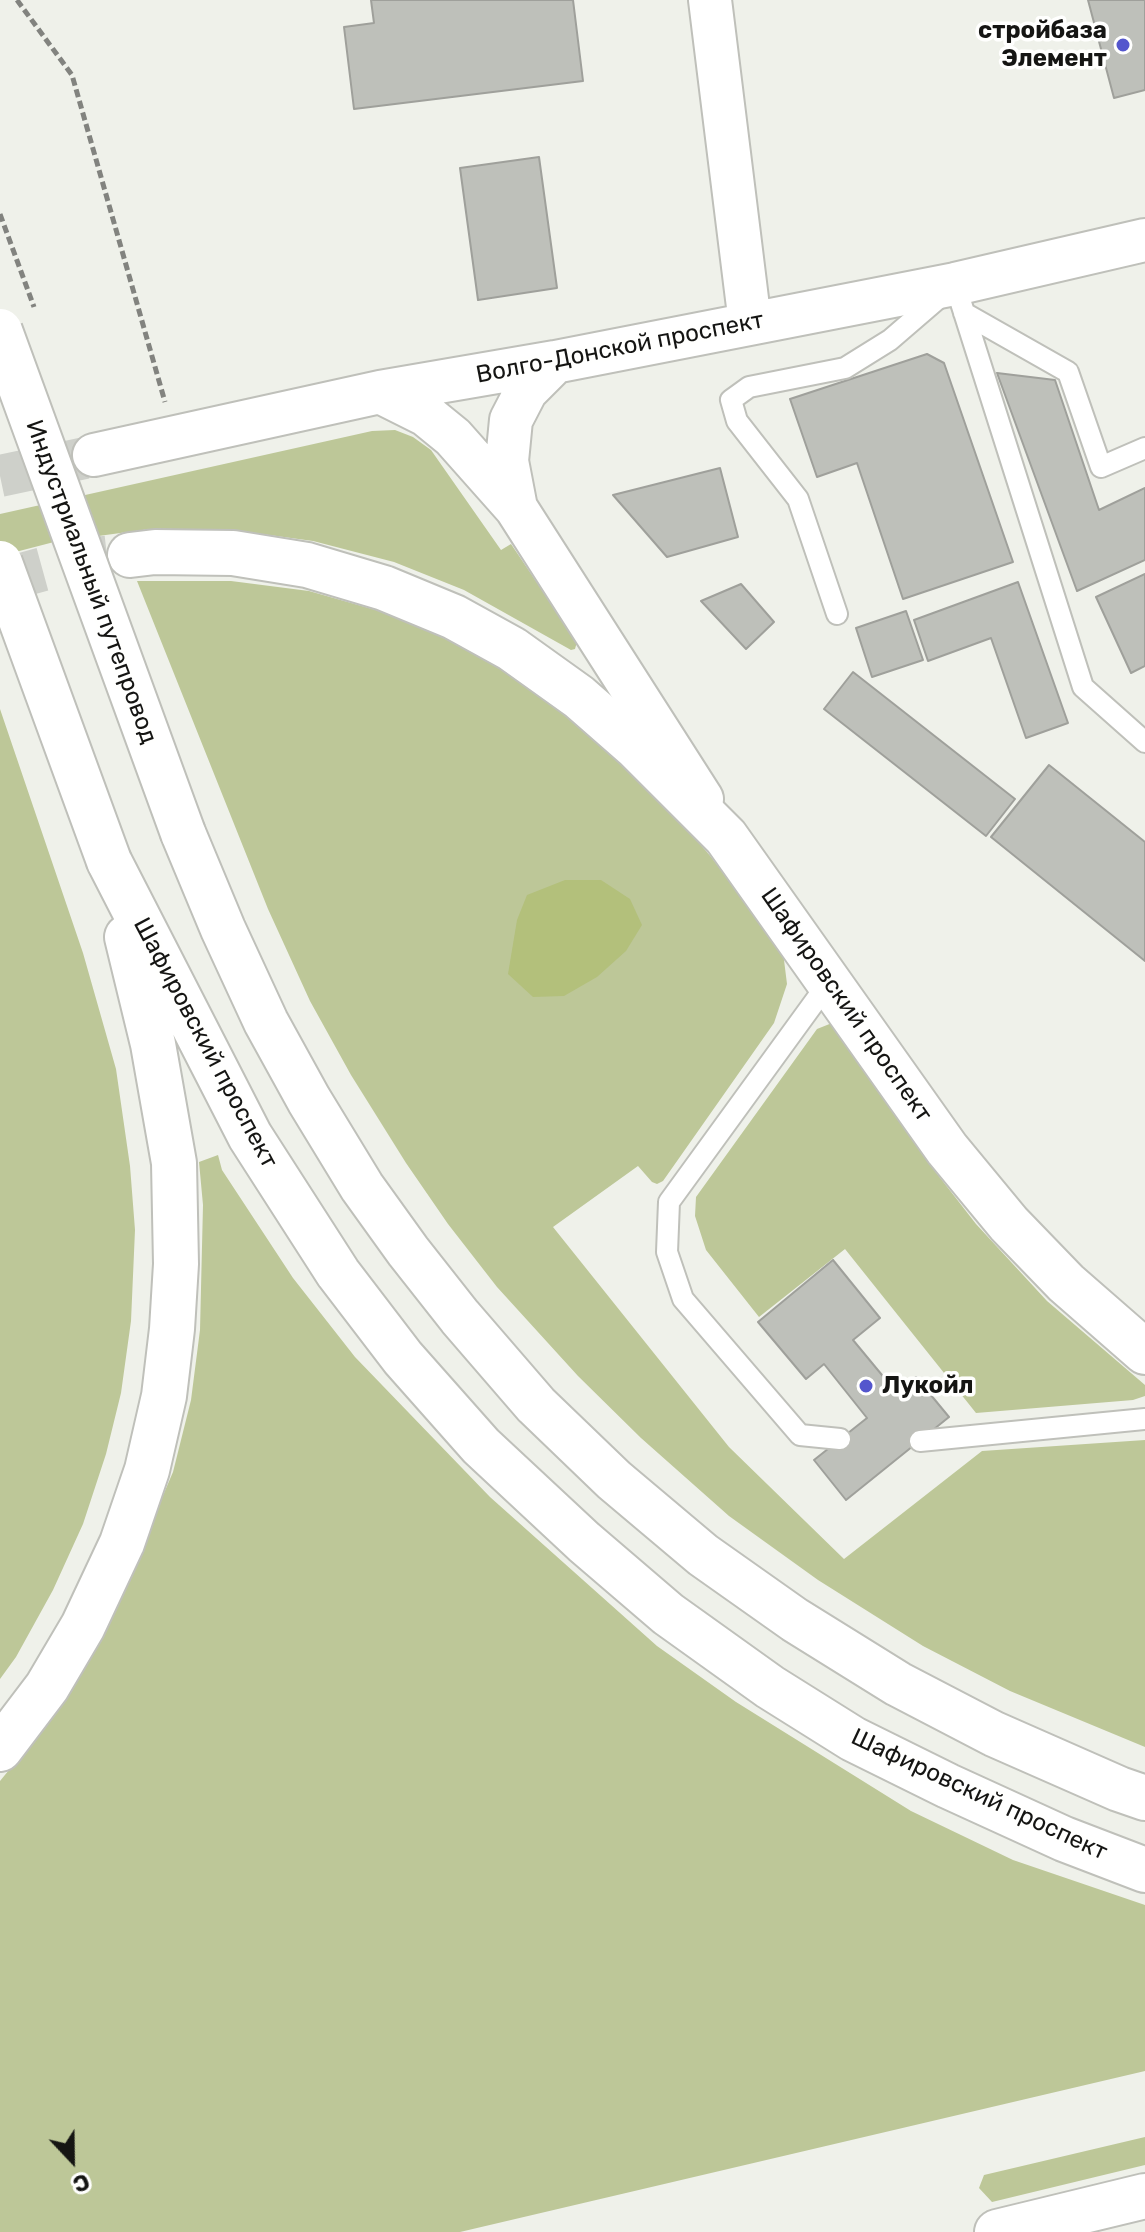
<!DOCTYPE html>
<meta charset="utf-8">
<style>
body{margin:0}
#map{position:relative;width:1145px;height:2232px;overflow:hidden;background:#eff1ea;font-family:Rubik,sans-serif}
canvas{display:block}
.north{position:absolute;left:32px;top:2120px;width:80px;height:80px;-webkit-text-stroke:6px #fffffe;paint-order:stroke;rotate:158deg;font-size:22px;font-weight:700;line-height:32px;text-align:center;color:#151513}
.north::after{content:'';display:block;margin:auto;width:28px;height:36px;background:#151513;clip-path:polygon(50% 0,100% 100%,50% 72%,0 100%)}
</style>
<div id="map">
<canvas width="1145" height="2232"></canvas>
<div class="north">С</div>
</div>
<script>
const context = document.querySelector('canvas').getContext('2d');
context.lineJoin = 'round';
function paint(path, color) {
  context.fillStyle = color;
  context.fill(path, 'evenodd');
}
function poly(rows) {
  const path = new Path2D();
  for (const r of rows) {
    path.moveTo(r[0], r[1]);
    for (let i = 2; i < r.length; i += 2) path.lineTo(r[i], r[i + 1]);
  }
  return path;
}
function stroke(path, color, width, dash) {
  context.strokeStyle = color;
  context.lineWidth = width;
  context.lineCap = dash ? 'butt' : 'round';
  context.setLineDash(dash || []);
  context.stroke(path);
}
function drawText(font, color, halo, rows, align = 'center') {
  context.font = font + ' Rubik,sans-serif';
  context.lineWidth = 7;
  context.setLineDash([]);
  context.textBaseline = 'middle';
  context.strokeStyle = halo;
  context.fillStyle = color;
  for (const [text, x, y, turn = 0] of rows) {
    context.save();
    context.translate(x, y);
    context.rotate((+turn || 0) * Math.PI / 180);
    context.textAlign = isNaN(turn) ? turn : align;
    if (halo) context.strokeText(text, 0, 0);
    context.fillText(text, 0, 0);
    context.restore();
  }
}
paint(poly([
 [395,430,413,437,431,450,501,550,511,544,577,642,575,649,571,650,464,590,394,562,313,541,232,530,150,529,54,542,0,556,0,514,372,431],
 [137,581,231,581,309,591,383,612,442,636,493,663,565,711,666,804,712,858,783,952,787,984,774,1023,663,1181,657,1184,652,1182,638,1166,553,1227,729,1447,844,1559,982,1451,1145,1440,1145,1747,1010,1691,923,1646,818,1580,729,1516,641,1438,578,1376,497,1287,448,1224,406,1163,351,1075,310,1001,268,909],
 [0,709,83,953,116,1069,130,1166,135,1230,131,1321,121,1393,106,1454,83,1524,53,1590,16,1657,0,1679],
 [832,1023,931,1166,976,1224,1047,1301,1145,1385,1145,1396,1133,1400,976,1413,845,1249,759,1317,706,1250,695,1216,696,1197,817,1029],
 [218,1155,222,1170,293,1278,355,1357,490,1497,657,1646,736,1702,911,1811,1013,1860,1145,1905,1145,2071,460,2232,0,2232,0,1781,54,1715,89,1654,125,1584,173,1472,191,1400,200,1330,203,1205,199,1162],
 [1145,2137,1145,2165,992,2202,979,2188,984,2175]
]), '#bdc798');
paint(poly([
 [565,880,601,880,630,899,642,925,626,951,597,977,564,996,533,997,508,974,517,920,527,895]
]), '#b3c07b');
const building = poly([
 [371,0,573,0,583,81,354,109,344,27,374,23,371,0],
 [1088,0,1145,0,1145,90,1114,98,1088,0],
 [539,157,557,288,478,300,460,168,539,157],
 [927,354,944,363,1013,562,903,599,857,463,817,477,790,399,927,354],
 [997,373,1055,380,1099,510,1145,488,1145,560,1077,591,997,373],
 [720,468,738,537,667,557,613,495,720,468],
 [1145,574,1145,666,1131,673,1096,597,1145,574],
 [1018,582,1068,723,1026,738,991,638,928,661,914,620,1018,582],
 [741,584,774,622,746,649,701,601,741,584],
 [906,611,923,660,872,677,856,628,906,611],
 [853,672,1015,799,986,836,824,709,853,672],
 [1049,765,1145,842,1145,961,991,837,1049,765],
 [833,1260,880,1318,853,1340,896,1392,916,1377,949,1417,846,1500,814,1460,867,1418,824,1364,806,1379,758,1322,833,1260]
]);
paint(building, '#bec0ba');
stroke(building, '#9fa09b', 2);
stroke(poly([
 [0,476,85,458]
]), '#ced0ca', 42, [42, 21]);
stroke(poly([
 [0,581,69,562,130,555]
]), '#ced0ca', 44, [44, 22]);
const lane = poly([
 [964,313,1068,372,1101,467,1145,448],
 [837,614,798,499,737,421,731,400,749,387,845,368,890,340,955,284,1083,687,1145,742],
 [829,982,669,1202,667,1252,683,1299,800,1435,840,1439],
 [920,1441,1145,1419]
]);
const street = poly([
 [710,0,750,323],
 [380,392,426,415,453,437,516,508,702,799],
 [94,455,380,392,555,362,955,284,1145,240],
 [516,508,507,461,511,420,526,391,555,362]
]);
const primary = poly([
 [130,555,155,552,233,553,307,565,384,588,454,617,512,649,579,697,636,747,726,837,947,1149,1009,1224,1066,1283,1145,1352],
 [183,833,223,929,266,1022,309,1100,362,1187,408,1251,460,1317,536,1405,614,1480,703,1555,795,1620,898,1684,994,1734,1119,1789,1145,1798],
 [109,861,250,1136,338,1273,403,1358,481,1446,584,1542,668,1614,770,1687,853,1739,948,1786,1064,1839,1145,1870],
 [0,1749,47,1687,83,1626,122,1543,147,1470,164,1396,172,1329,176,1264,174,1163,153,1044,127,937],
 [997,2232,1145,2196]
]);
stroke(lane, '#bfc0ba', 24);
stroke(street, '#bfc0ba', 46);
stroke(primary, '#bfc0ba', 48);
stroke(poly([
 [17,0,72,75,165,402]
]), '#82837f', 5, [8, 4]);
stroke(lane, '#fff', 20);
stroke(street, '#fff', 42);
stroke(primary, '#fff', 44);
const primaryBridge = poly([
 [0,331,183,833],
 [0,563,109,861]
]);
stroke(primaryBridge, '#bfc0ba', 48, []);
stroke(poly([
 [0,214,34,307]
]), '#82837f', 5, [8, 4]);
stroke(primaryBridge, '#fff', 44);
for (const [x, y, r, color] of [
 [1123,45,8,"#5456cd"],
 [866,1386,8,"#5456cd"]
]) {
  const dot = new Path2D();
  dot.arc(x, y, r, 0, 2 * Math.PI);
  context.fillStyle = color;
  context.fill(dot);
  stroke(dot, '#fffffe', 3);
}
drawText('bold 24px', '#151513', '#fffffe', [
 ["стройбаза",1107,31],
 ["Элемент",1107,59],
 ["Лукойл",882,1386,"left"]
], 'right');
drawText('24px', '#151513', '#fffffe', [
 ["Волго-Донской проспект",620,348,-11],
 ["Индустриальный путепровод",91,582,70],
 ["Шафировский проспект",846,1005,55],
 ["Шафировский проспект",205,1043,62],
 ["Шафировский проспект",979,1795,25]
]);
</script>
